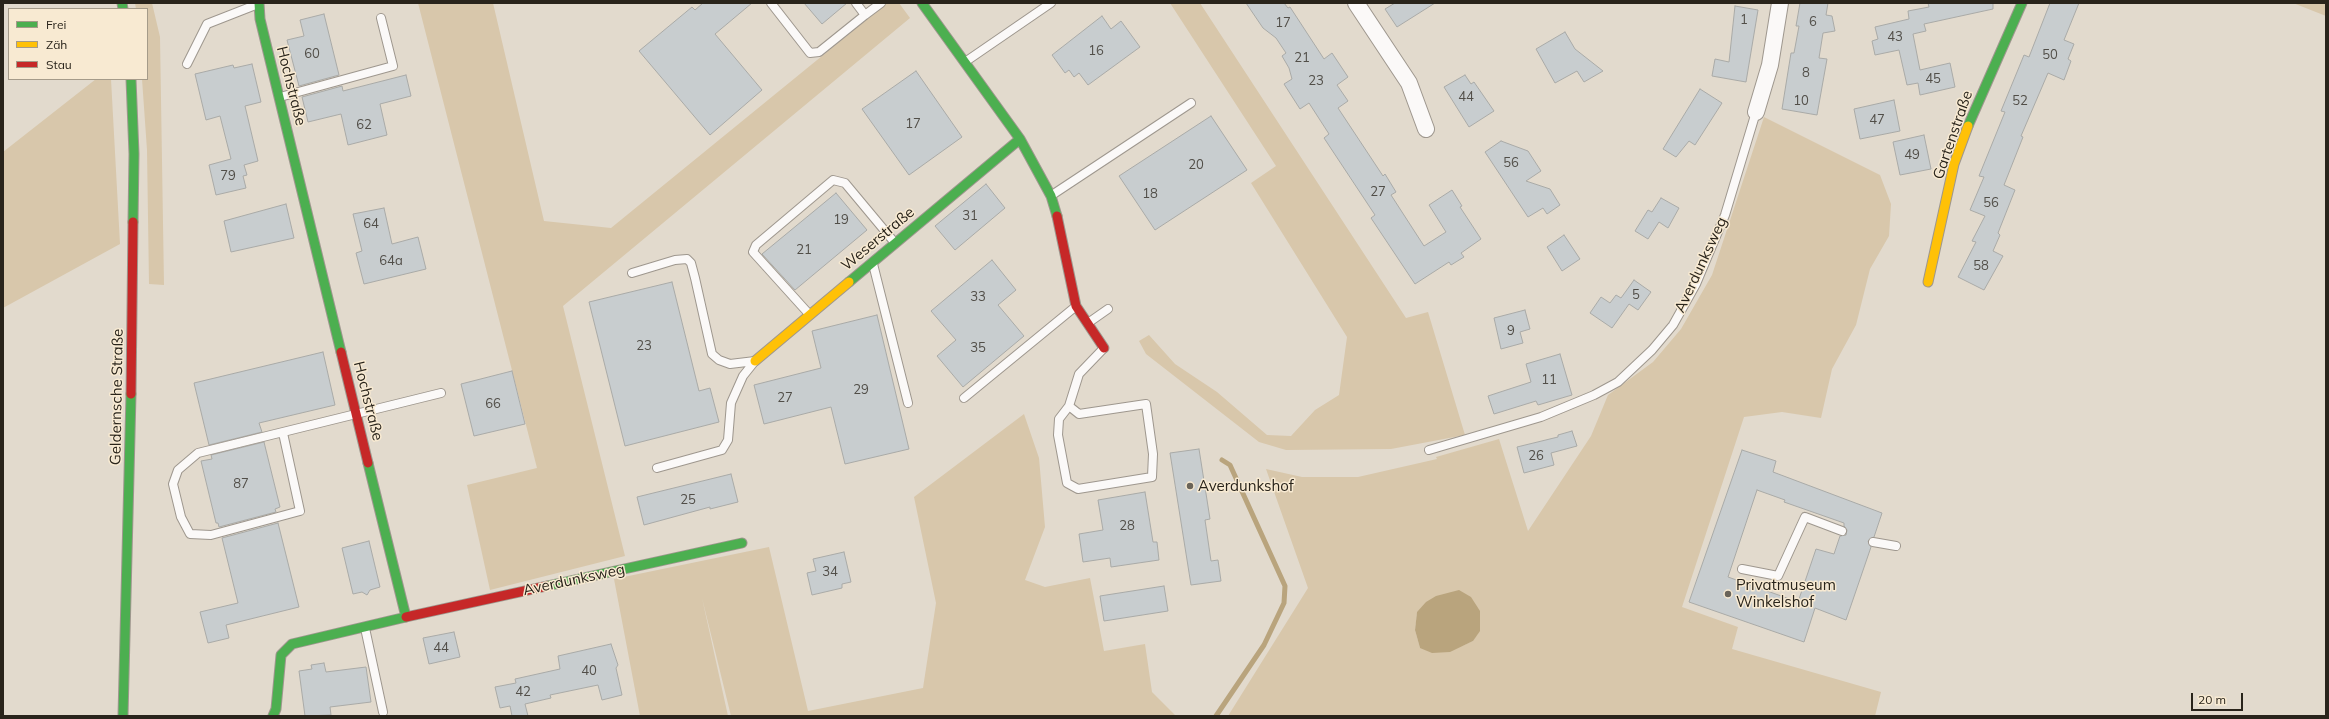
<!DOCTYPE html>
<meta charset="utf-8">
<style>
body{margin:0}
#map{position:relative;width:2329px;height:719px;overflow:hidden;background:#e2dacd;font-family:Mulish,sans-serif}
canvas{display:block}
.frame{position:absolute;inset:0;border:4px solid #29241b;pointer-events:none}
.legend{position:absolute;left:8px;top:8px;width:140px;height:72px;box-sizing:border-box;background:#f8ead2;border:1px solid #a59b89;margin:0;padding:5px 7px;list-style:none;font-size:12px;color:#29241b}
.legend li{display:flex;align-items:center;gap:8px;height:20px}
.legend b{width:20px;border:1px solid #a59b89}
.scale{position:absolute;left:2191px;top:693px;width:52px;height:18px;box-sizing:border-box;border:2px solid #29241b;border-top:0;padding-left:5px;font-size:12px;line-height:14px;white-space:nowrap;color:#29241b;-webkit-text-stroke:3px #f8ead2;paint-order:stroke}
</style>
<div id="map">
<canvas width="2329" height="719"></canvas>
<div class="frame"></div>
<ul class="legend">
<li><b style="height:5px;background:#4caf50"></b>Frei</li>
<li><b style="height:5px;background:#ffc107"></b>Zäh</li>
<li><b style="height:5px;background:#c62828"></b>Stau</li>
</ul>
<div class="scale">20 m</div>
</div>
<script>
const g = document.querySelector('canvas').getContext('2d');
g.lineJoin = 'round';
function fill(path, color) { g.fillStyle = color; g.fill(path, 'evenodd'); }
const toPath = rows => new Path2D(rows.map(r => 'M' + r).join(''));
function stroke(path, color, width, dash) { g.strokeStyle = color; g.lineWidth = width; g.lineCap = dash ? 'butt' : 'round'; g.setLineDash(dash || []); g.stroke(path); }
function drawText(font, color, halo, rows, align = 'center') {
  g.font = font + ' Mulish,sans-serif'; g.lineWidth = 3; g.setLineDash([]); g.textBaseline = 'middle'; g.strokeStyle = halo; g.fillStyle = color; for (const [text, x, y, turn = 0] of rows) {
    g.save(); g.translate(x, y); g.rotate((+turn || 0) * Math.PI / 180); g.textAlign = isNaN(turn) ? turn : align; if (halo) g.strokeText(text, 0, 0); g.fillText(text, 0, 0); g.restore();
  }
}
const green = toPath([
 [135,3,152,3,160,37,164,285,149,284,147,150,142,79,147,79,147,9,136,9],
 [418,3,493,3,544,221,611,228,887,3,899,3,910,18,563,306,625,556,490,590,467,485,537,468],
 [1170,3,1200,3,1406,318,1428,312,1465,435,1391,449,1286,450,1259,442,1146,354,1139,341,1149,335,1175,364,1217,392,1267,435,1291,436,1315,410,1339,395,1347,337,1251,183,1276,166],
 [2293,3,2326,3,2326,16],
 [96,79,111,79,120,244,3,308,3,152],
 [1764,117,1880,175,1891,204,1889,236,1870,269,1856,325,1832,369,1821,418,1782,412,1744,417,1682,607,1738,627,1732,649,1881,692,1875,716,1228,716,1308,588,1266,469,1302,477,1358,477,1437,459,1436,457,1499,439,1528,531,1591,436,1608,395,1653,362,1681,329,1712,275],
 [1459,591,1473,641,1462,646,1420,648,1415,630,1417,612,1449,594],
 [1024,414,1039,458,1045,527,1025,580,1045,587,1090,578,1104,651,1145,644,1152,692,1176,716,731,716,702,598,728,716,640,716,614,579,769,547,808,711,923,688,936,603,914,497]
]);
const water = toPath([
 [1459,590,1471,597,1480,611,1480,631,1473,641,1450,652,1432,653,1420,648,1415,630,1417,612,1426,602,1436,596]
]);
const stream = toPath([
 [1216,716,1264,645,1284,603,1285,586,1230,465,1222,460]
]);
const building = toPath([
 [703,3,752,3,715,34,762,90,710,135,639,51,692,7,695,10,703,3],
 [804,3,847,3,822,24,804,3],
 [1246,3,1284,3,1288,8,1290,7,1324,59,1332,53,1348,77,1337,85,1348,101,1338,108,1383,176,1385,174,1396,192,1391,195,1424,246,1446,232,1429,205,1452,190,1462,206,1460,207,1481,239,1461,253,1464,257,1451,265,1449,262,1415,284,1371,218,1375,215,1324,138,1329,134,1309,103,1300,109,1284,84,1292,79,1289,68,1282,56,1286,53,1276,38,1263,28,1246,3],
 [1395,3,1435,3,1397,27,1385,9,1395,3],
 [1800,3,1828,3,1826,15,1832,16,1835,31,1823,33,1819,58,1827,59,1817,115,1782,109,1791,53,1794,53,1799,26,1796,26,1800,3],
 [1928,3,1993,3,1993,9,1924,24,1926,31,1913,34,1920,70,1950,63,1955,87,1920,95,1918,83,1907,85,1899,50,1875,55,1872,41,1878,39,1875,27,1909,19,1908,11,1929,7,1928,3],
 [2050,3,2079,3,2064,40,2074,44,2068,59,2071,61,2064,80,2048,73,2021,136,2023,137,2004,185,2015,190,1998,233,2000,235,1993,251,2003,256,1984,290,1958,277,1976,242,1972,241,1985,216,1970,210,1984,177,1979,176,2005,112,2001,111,2024,55,2029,57,2050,3],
 [1735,6,1758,10,1746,82,1712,76,1715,59,1729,62,1735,6],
 [324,14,339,75,299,86,287,40,304,36,300,20,324,14],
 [1102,16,1111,29,1121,21,1140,47,1088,85,1079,73,1074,77,1069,70,1065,73,1052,55,1102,16],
 [1565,32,1575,49,1603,71,1584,82,1577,71,1555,83,1536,49,1565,32],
 [252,64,261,102,245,106,258,161,244,165,247,175,243,176,246,188,216,195,209,165,231,159,220,116,206,120,195,74,233,65,234,68,252,64],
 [916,71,962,137,909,175,862,109,916,71],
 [406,75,411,96,380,104,387,135,348,145,341,114,308,122,302,97,342,86,343,91,406,75],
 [1465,75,1471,84,1474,82,1494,111,1469,127,1444,87,1465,75],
 [1700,89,1722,103,1695,145,1689,141,1676,157,1663,149,1700,89],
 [1894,100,1900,131,1860,139,1854,109,1894,100],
 [1211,116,1247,170,1155,230,1119,176,1211,116],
 [1924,135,1931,169,1900,175,1893,142,1924,135],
 [1501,141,1528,151,1541,171,1526,181,1550,189,1560,205,1547,214,1543,208,1528,217,1485,152,1501,141],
 [986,184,1005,208,955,250,935,226,986,184],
 [836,193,867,230,795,290,762,254,836,193],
 [1661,198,1679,208,1668,228,1659,222,1648,239,1635,231,1648,210,1652,212,1661,198],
 [286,204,294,238,231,252,224,221,286,204],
 [384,208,392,244,418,237,426,269,364,284,356,253,362,251,353,214,384,208],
 [1564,235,1580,259,1562,271,1547,247,1564,235],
 [992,260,1016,290,998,305,1024,336,963,387,937,356,956,340,931,311,992,260],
 [1634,280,1651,292,1638,310,1629,304,1612,328,1590,313,1601,297,1610,303,1616,295,1621,298,1634,280],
 [672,282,699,391,710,388,719,422,625,446,589,302,672,282],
 [1525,310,1530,329,1520,332,1523,343,1501,349,1494,318,1525,310],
 [877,315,909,449,845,464,831,407,764,424,754,385,821,368,812,331,877,315],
 [323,352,335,405,259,423,262,432,209,445,194,383,323,352],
 [1560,354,1572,395,1538,405,1536,401,1494,414,1488,396,1531,382,1526,364,1560,354],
 [512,371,525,424,474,436,461,384,512,371],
 [1572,431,1577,446,1551,453,1554,465,1524,473,1517,447,1558,437,1558,435,1572,431],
 [264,442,280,507,275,509,276,512,219,527,218,523,216,523,201,461,212,459,211,455,264,442],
 [1199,449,1210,519,1205,520,1211,561,1218,560,1221,581,1191,585,1170,453,1199,449],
 [1742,450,1776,461,1773,472,1882,513,1874,537,1868,541,1871,547,1846,620,1815,608,1804,642,1689,602,1742,450],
 [1757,490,1785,500,1784,502,1844,523,1844,526,1847,530,1846,535,1840,536,1834,554,1816,549,1798,602,1728,577,1757,490],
 [731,474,738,502,710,509,710,507,644,525,637,497,731,474],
 [1145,492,1153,542,1157,542,1159,560,1111,567,1110,558,1083,562,1079,534,1103,530,1098,500,1145,492],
 [278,523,299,607,226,625,229,638,208,643,200,612,238,603,222,538,278,523],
 [369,541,380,587,370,590,367,595,362,592,353,594,342,548,369,541],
 [844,552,851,582,842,584,842,588,812,595,807,573,816,571,813,559,844,552],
 [1164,586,1168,611,1104,621,1100,596,1164,586],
 [454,632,460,657,429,664,423,638,454,632],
 [611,644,618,665,616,668,622,695,602,700,598,685,550,695,551,698,525,704,528,716,512,716,510,706,500,708,495,687,516,683,515,679,560,669,558,656,611,644],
 [324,663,326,672,366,667,371,702,330,707,331,715,305,716,299,671,312,669,311,665,324,663]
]);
const lane = toPath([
 [771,3,810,53,819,52,865,15],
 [856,3,865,15,881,3],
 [965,62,1051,3],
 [187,64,207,24,258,4],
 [280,97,393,66,381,18],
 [1052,195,1191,103],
 [873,264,908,403],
 [632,273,675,260,687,259,691,263,695,278,712,354,719,360,730,364,755,361,743,376,731,403,728,440,722,450,657,468],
 [809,314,753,252,756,245,833,180,845,183,895,243],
 [1088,323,1108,309],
 [964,398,1075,307],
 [1069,406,1079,414,1146,404,1153,454,1152,477,1078,489,1067,483,1058,435,1059,419,1069,406,1079,374,1104,348],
 [283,433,300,511,211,535,190,534,181,517,173,484,178,470,198,453,441,393],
 [1429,450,1541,417,1594,395,1618,382,1652,350,1673,325,1696,284,1725,215,1756,112],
 [1873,542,1896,546],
 [1742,569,1778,576,1805,517,1842,531],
 [365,628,383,712]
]);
const street = toPath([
 [1356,3,1409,83,1426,129],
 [1756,112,1770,65,1780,3]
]);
const fast = toPath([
 [122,3,123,9],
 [259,3,260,19,341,352],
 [922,3,1020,139,1051,196,1057,216],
 [131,79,134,154,133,222],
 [1968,126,2022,3],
 [849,282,1020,139],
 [547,586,742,543],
 [123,716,131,394],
 [273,716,276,709,281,655,292,644,406,617,368,463]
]);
const slow = toPath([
 [1928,282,1954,164,1968,126],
 [755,361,849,282]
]);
const jam = toPath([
 [1057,216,1076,306,1104,348],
 [341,352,368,463],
 [131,394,133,222],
 [406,617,547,586]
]);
const markers = [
 [1190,486,4,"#6a6459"],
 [1728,594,4,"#6a6459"]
];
const numberNames = [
 ["1",1744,20],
 ["6",1813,22],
 ["17",1283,23],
 ["43",1895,37],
 ["16",1096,51],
 ["60",312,54],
 ["50",2050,55],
 ["21",1302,58],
 ["8",1806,73],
 ["45",1933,79],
 ["23",1316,81],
 ["44",1466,97],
 ["10",1801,101],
 ["52",2020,101],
 ["47",1877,120],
 ["17",913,124],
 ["62",364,125],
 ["49",1912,155],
 ["56",1511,163],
 ["20",1196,165],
 ["79",228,176],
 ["27",1378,192],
 ["18",1150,194],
 ["56",1991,203],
 ["31",970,216],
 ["19",841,220],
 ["64",371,224],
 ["21",804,250],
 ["64a",391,261],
 ["58",1981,266],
 ["5",1636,295],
 ["33",978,297],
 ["9",1511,331],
 ["23",644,346],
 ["35",978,348],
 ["11",1549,380],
 ["29",861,390],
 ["27",785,398],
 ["66",493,404],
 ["26",1536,456],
 ["87",241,484],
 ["25",688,500],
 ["28",1127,526],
 ["34",830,572],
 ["44",441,648],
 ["40",589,671],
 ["42",523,692]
];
const streetNames = [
 ["Hochstraße",291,86,76],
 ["Gartenstraße",1953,135,-71],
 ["Weserstraße",878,239,-40],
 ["Averdunksweg",1701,265,-65],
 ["Geldernsche Straße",117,397,-89],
 ["Hochstraße",368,401,76],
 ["Averdunksweg",574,580,-12]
];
const poiNames = [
 ["Averdunkshof",1198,486],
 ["Privatmuseum",1736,585],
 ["Winkelshof",1736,602]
];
fill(green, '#d8c7ab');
fill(water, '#b9a47d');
stroke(stream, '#b9a47d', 5);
fill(building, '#c8cdcf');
stroke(building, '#a9aaa7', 1);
stroke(lane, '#9e978e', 10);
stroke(street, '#9e978e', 18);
stroke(fast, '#9e978e', 11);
stroke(slow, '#9e978e', 11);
stroke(jam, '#9e978e', 11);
stroke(lane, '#fbf9f8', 8);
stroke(street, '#fbf9f8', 16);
stroke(fast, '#4caf50', 9);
stroke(slow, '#ffc107', 9);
stroke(jam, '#c62828', 9);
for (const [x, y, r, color] of markers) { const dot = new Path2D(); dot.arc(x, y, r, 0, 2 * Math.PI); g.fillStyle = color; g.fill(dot); stroke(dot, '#f8ead2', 1.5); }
drawText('13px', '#514e48', null, numberNames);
drawText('15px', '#29241b', '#f8ead2', streetNames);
drawText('15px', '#29241b', '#f8ead2', poiNames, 'left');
</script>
